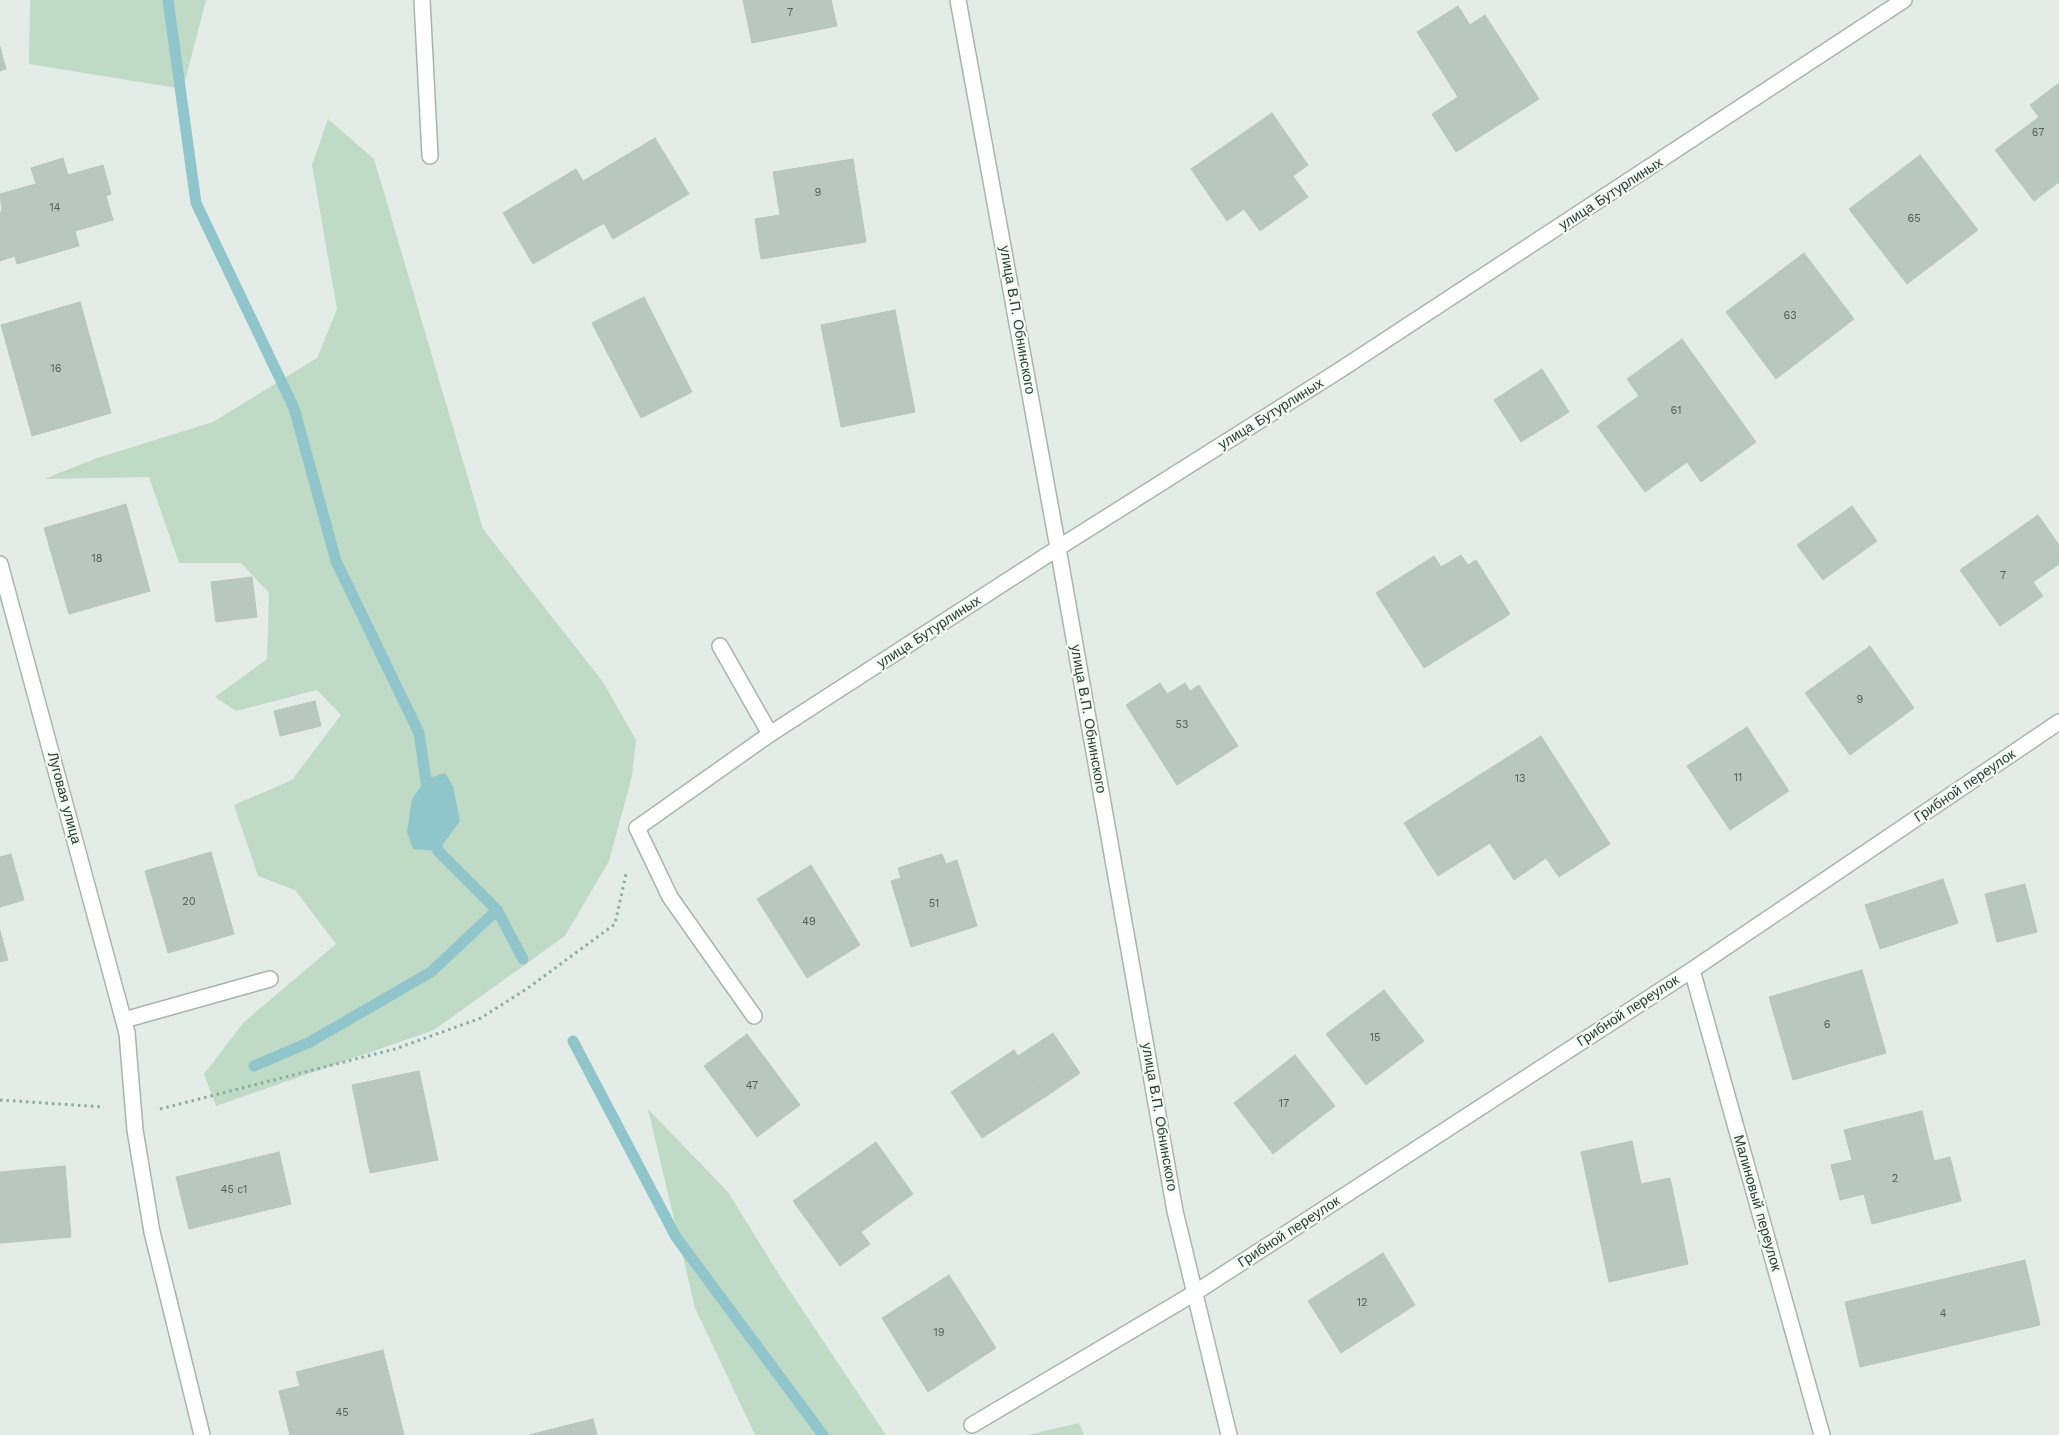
<!DOCTYPE html>
<meta charset="utf-8">
<style>
body{margin:0}
canvas{display:block;background:#e4ece8}
</style>
<canvas width="2059" height="1435"></canvas>
<script>
const g = document.querySelector('canvas').getContext('2d');
g.lineJoin = 'round';
function fill(path, color) { g.fillStyle = color; g.fill(path, 'evenodd'); }
const toPath = rows => new Path2D(rows.map(r => 'M' + r).join(''));
function stroke(path, color, width, dash) { g.strokeStyle = color; g.lineWidth = width; g.lineCap = dash ? 'butt' : 'round'; g.setLineDash(dash || []); g.stroke(path); }
function drawText(font, color, halo, rows, align = 'center') {
  g.font = font + ' "Work Sans",sans-serif'; g.lineWidth = 4.5; g.setLineDash([]); g.textBaseline = 'middle'; g.strokeStyle = halo; g.fillStyle = color; for (const [text, x, y, turn = 0] of rows) {
    g.save(); g.translate(x, y); g.rotate((+turn || 0) * Math.PI / 180); g.textAlign = isNaN(turn) ? turn : align; if (halo) g.strokeText(text, 0, 0); g.fillText(text, 0, 0); g.restore();
  }
}
const green = toPath([
 [30,0,206,0,183,89,29,64],
 [328,119,374,159,483,529,603,682,636,740,632,776,609,861,565,936,434,1030,216,1106,204,1074,244,1022,336,944,295,890,258,876,234,805,292,780,341,715,317,690,236,711,215,697,267,659,269,593,241,563,179,563,149,477,44,479,97,458,213,422,317,358,337,309,312,165],
 [648,1109,728,1192,778,1273,886,1435,755,1435,695,1308],
 [1079,1423,1084,1435,1027,1435]
]);
const water = toPath([
 [445,773,453,786,460,821,438,851,413,849,407,832,412,799,426,779]
]);
const stream = toPath([
 [168,0,196,203,294,408,336,561,419,733,428,794],
 [435,837,438,851,497,910,523,959],
 [573,1041,676,1237,823,1435],
 [254,1066,310,1042,431,972,497,910]
]);
const building = toPath([
 [743,0,831,0,837,26,752,43,743,0],
 [1458,6,1470,25,1485,15,1539,99,1456,152,1432,114,1458,97,1417,32,1458,6],
 [0,47,6,69,0,71,0,47],
 [2059,83,2059,182,2034,201,1995,150,2039,117,2030,105,2059,83],
 [1272,113,1308,165,1293,176,1308,197,1260,231,1244,209,1227,221,1191,169,1272,113],
 [655,138,689,194,613,239,604,223,533,264,503,213,576,169,583,181,655,138],
 [1920,155,1978,230,1907,284,1849,209,1920,155],
 [63,158,68,175,103,165,111,194,106,196,113,220,75,231,79,246,17,264,15,256,0,261,0,212,2,211,0,194,36,184,31,168,63,158],
 [853,159,866,242,761,259,755,219,780,215,773,172,853,159],
 [1804,253,1854,319,1776,379,1726,312,1804,253],
 [644,297,692,392,641,418,592,323,644,297],
 [80,302,111,413,32,436,1,325,80,302],
 [895,310,915,412,841,427,821,325,895,310],
 [1682,339,1756,442,1701,482,1687,462,1645,492,1597,426,1639,396,1627,379,1682,339],
 [1542,369,1569,412,1521,442,1494,400,1542,369],
 [126,504,150,591,69,614,44,528,126,504],
 [1852,506,1877,541,1823,580,1797,545,1852,506],
 [2038,515,2059,545,2059,564,2033,582,2043,596,2000,626,1960,570,2038,515],
 [1461,555,1468,565,1476,560,1510,614,1424,668,1376,593,1434,556,1441,567,1461,555],
 [252,577,257,617,216,622,211,582,252,577],
 [1870,646,1914,708,1850,755,1805,693,1870,646],
 [1160,683,1167,694,1185,683,1190,691,1199,685,1238,746,1177,785,1126,705,1160,683],
 [315,701,321,726,280,736,274,711,315,701],
 [1747,727,1789,791,1730,830,1687,766,1747,727],
 [1541,736,1610,844,1559,877,1546,858,1514,880,1490,843,1438,876,1404,823,1541,736],
 [211,852,234,934,168,953,145,871,211,852],
 [11,854,24,900,0,907,0,857,11,854],
 [942,854,946,864,957,860,977,926,911,947,891,881,901,878,898,868,942,854],
 [811,865,860,945,807,978,757,899,811,865],
 [1943,879,1958,923,1880,949,1865,905,1943,879],
 [2025,884,2037,932,1997,942,1985,894,2025,884],
 [0,931,8,960,0,962,0,931],
 [1862,970,1886,1053,1793,1080,1769,997,1862,970],
 [1384,990,1424,1041,1366,1085,1326,1034,1384,990],
 [1053,1033,1080,1073,1045,1097,1018,1056,1053,1033],
 [747,1034,800,1105,757,1137,704,1066,747,1034],
 [1014,1050,1045,1097,982,1138,951,1092,1014,1050],
 [1295,1055,1335,1106,1273,1154,1234,1103,1295,1055],
 [419,1071,438,1160,370,1173,352,1085,419,1071],
 [1922,1111,1934,1161,1950,1157,1961,1201,1872,1224,1864,1194,1840,1200,1831,1165,1852,1160,1844,1130,1922,1111],
 [1632,1141,1641,1184,1670,1178,1688,1264,1609,1282,1581,1152,1632,1141],
 [876,1142,913,1194,861,1232,870,1244,840,1266,793,1201,876,1142],
 [279,1152,291,1204,189,1229,176,1177,279,1152],
 [65,1166,71,1237,0,1243,0,1172,65,1166],
 [1383,1253,1415,1305,1341,1353,1308,1301,1383,1253],
 [2025,1260,2040,1325,1860,1367,1845,1302,2025,1260],
 [949,1275,996,1348,928,1392,882,1318,949,1275],
 [383,1350,404,1435,290,1435,279,1391,300,1386,296,1372,383,1350],
 [593,1419,597,1435,529,1435,593,1419]
]);
const path = toPath([
 [0,1100,104,1107],
 [160,1109,395,1049,481,1018,528,988,615,924,626,874]
]);
const lane = toPath([
 [720,646,770,734],
 [637,828,670,897,754,1016],
 [124,1020,270,979],
 [127,1033,135,1130,152,1232,202,1435],
 [972,1425,1193,1294]
]);
const street = toPath([
 [422,0,430,156],
 [958,0,1058,548,1175,1211,1229,1435],
 [0,564,127,1033],
 [637,828,770,734,1058,548,1340,370,1904,0],
 [1692,970,1822,1435],
 [1193,1294,1692,970,2059,722]
]);
const numberNames = [
 ["7",790,13],
 ["67",2038,133],
 ["9",818,193],
 ["14",55,208],
 ["65",1914,219],
 ["63",1790,316],
 ["16",56,369],
 ["61",1676,411],
 ["18",97,559],
 ["7",2003,576],
 ["9",1860,700],
 ["53",1182,725],
 ["11",1738,778],
 ["13",1520,779],
 ["20",189,902],
 ["51",934,904],
 ["49",809,922],
 ["6",1827,1025],
 ["15",1375,1038],
 ["47",752,1086],
 ["17",1284,1104],
 ["2",1895,1179],
 ["45 с1",234,1190],
 ["12",1362,1303],
 ["4",1943,1314],
 ["19",939,1333],
 ["45",342,1413]
];
const streetNames = [
 ["улица Бутурлиных",1611,194,-33],
 ["улица В.П. Обнинского",1017,320,80],
 ["улица Бутурлиных",1271,414,-32],
 ["улица Бутурлиных",929,632,-33],
 ["улица В.П. Обнинского",1088,719,80],
 ["Грибной переулок",1965,786,-34],
 ["Луговая улица",64,798,75],
 ["Грибной переулок",1628,1011,-33],
 ["улица В.П. Обнинского",1159,1117,80],
 ["Малиновый переулок",1757,1203,74],
 ["Грибной переулок",1289,1232,-33]
];
fill(green, '#bfdbc6');
fill(water, '#91c5cc');
stroke(stream, '#91c5cc', 11);
fill(building, '#b9c7c1');
stroke(building, '#b7c5bf', 1);
stroke(lane, '#a7b4af', 18);
stroke(street, '#a7b4af', 18);
stroke(path, '#87ada0', 3, [2.5, 4]);
stroke(lane, '#fff', 15);
stroke(street, '#fff', 15);
drawText('11px', '#4a5f58', null, numberNames);
drawText('14px', '#253c35', '#f4f9f6', streetNames);
</script>
